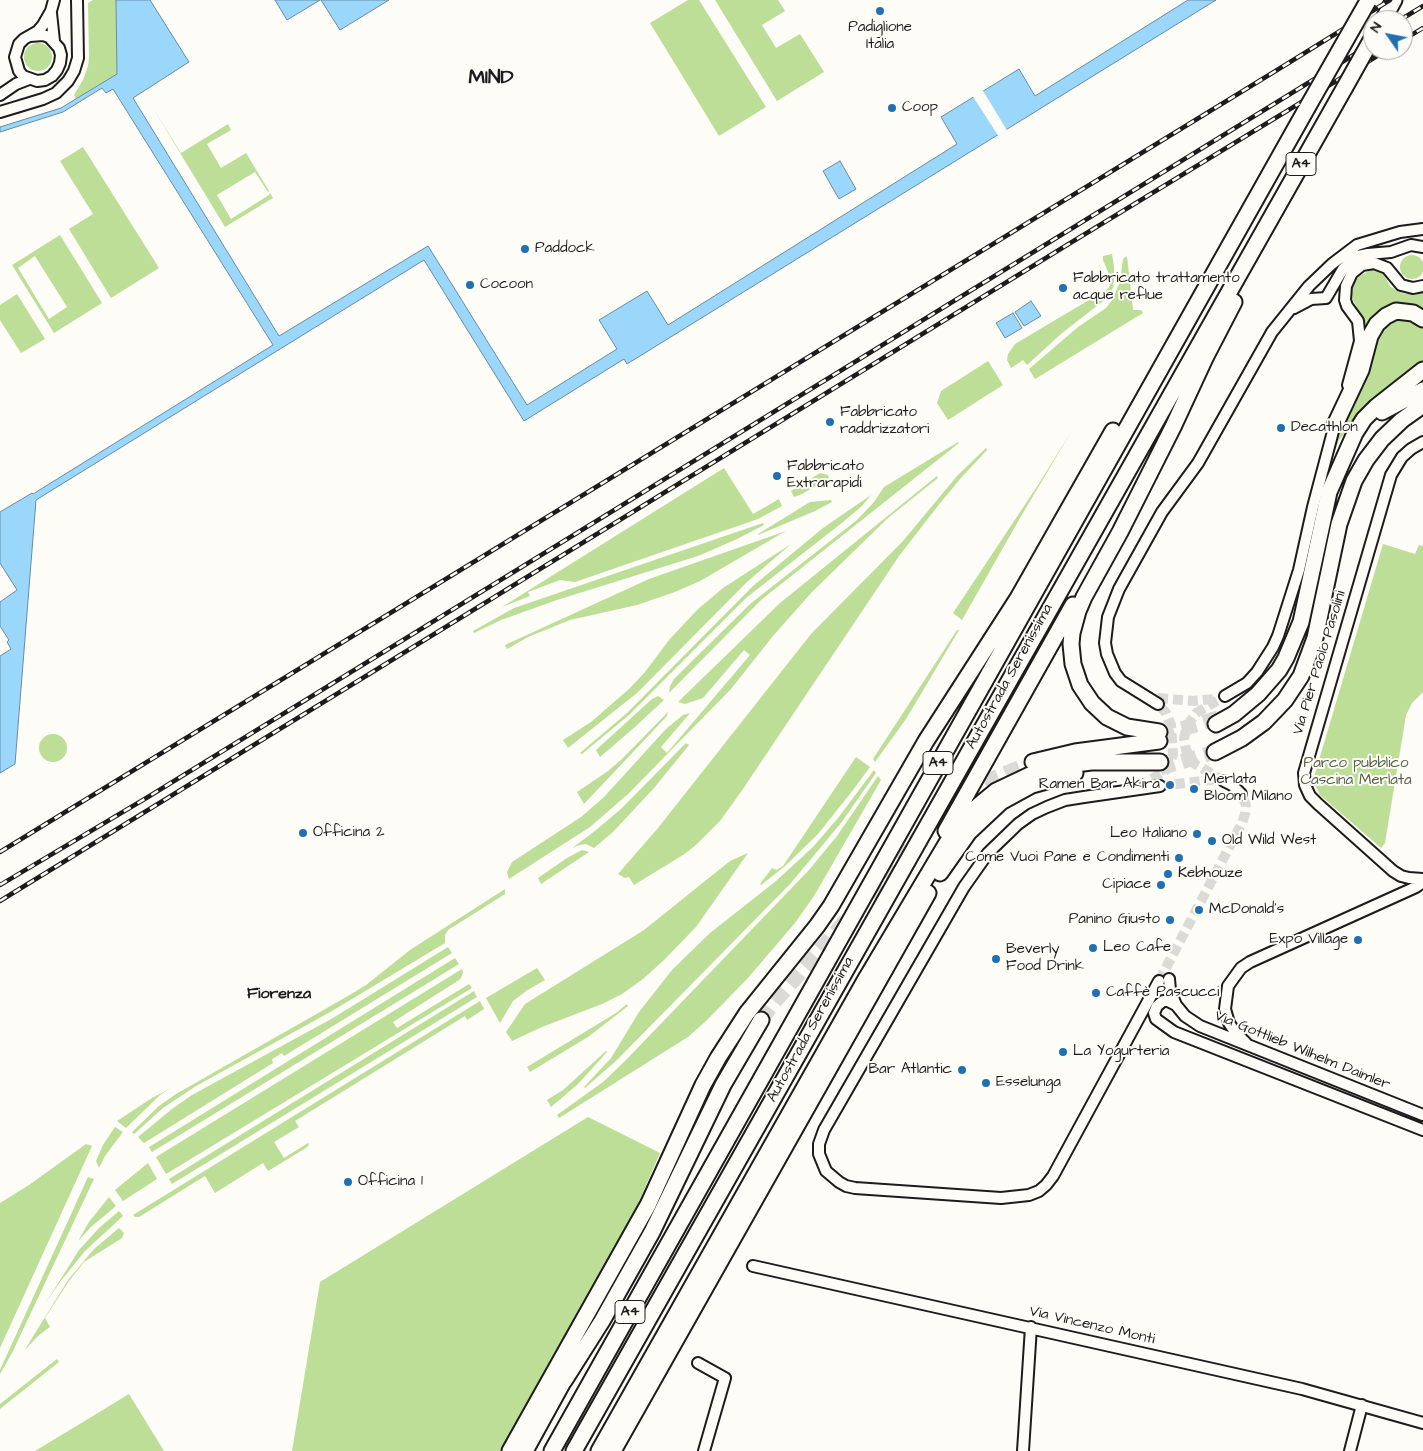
<!DOCTYPE html>
<meta charset="utf-8">
<style>
body{margin:0}
#map{position:relative;width:1423px;height:1451px;overflow:hidden;background:#fdfcf7;font-family:"Architects Daughter",sans-serif}
canvas{display:block}
.north{position:absolute;left:1363px;top:10px;width:50px;height:50px;box-sizing:border-box;background:#fdfcf7;border:1px solid #a3a29f;border-radius:50%;rotate:303deg;font-size:14px;font-weight:700;line-height:20px;text-align:center;color:#1c1c1c}
.north::after{content:'';display:block;margin:auto;width:18px;height:22px;background:#1f6fb2;clip-path:polygon(50% 0,100% 100%,50% 72%,0 100%)}
</style>
<div id="map">
<canvas width="1423" height="1451"></canvas>
<div class="north">N</div>
</div>
<script>
const g = document.querySelector('canvas').getContext('2d');
g.lineJoin = 'round';
function fill(path, color) { g.fillStyle = color; g.fill(path, 'evenodd'); }
const toPath = rows => new Path2D(rows.map(r => 'M' + r).join(''));
function stroke(path, color, width, dash) { g.strokeStyle = color; g.lineWidth = width; g.lineCap = dash ? 'butt' : 'round'; g.setLineDash(dash || []); g.stroke(path); }
function drawText(font, color, halo, rows, align = 'center') {
  g.font = font + ' "Architects Daughter",sans-serif'; g.lineWidth = 4; g.setLineDash([]); g.textBaseline = 'middle'; g.strokeStyle = halo; g.fillStyle = color; for (const [text, x, y, turn = 0] of rows) {
    g.save(); g.translate(x, y); g.rotate((+turn || 0) * Math.PI / 180); g.textAlign = isNaN(turn) ? turn : align; if (halo) g.strokeText(text, 0, 0); g.fillText(text, 0, 0); g.restore();
  }
}
const green = toPath([
 [93,0,116,0,117,74,76,99,74,95,83,80,88,66,89,57,88,3],
 [688,0,699,0,766,107,719,136,650,23],
 [715,0,778,0,785,11,762,25,776,48,800,34,824,72,777,101],
 '24 57a14 14 0 1 1 28 0a14 14 0 1 1-28 0Z',
 [151,105,181,153,228,124,231,130,207,144,221,168,246,153,269,191,268,192,255,172,217,195,231,219,269,195,270,193,273,198,225,227],
 [83,147,159,268,111,298,69,229,93,214,60,161],
 [60,235,102,303,54,333,12,265],
 [35,256,67,307,49,319,18,268],
 [1112,254,1114,266,1114,279,1113,288,1106,299,1062,333,1027,365,1023,360,1011,368,1007,360,1008,354,1015,344,1109,288,1111,279,1103,260,1103,256],
 '1400 267a12 12 0 1 1 24 0a12 12 0 1 1-24 0Z',
 [1127,256,1133,310,1141,310,1143,313,1035,379,1029,369,1078,327,1106,308,1113,299,1120,281,1123,259],
 [1371,270,1382,271,1390,286,1397,291,1405,294,1423,293,1423,311,1410,306,1362,342,1364,321,1352,298,1352,292,1353,286,1359,276],
 [17,294,45,339,21,353,0,320,0,305],
 [1394,317,1409,317,1423,325,1423,361,1357,418,1339,440,1330,465,1327,464,1337,432,1376,335],
 [988,361,1003,385,948,420,937,403,941,391],
 [1071,432,1020,518,962,620,953,613,1036,488],
 [958,442,959,443,761,600,669,693,670,686,674,679,750,604,857,520,874,502,884,487],
 [986,448,987,450,960,479,937,507,899,556,743,789,720,821,696,845,683,855,634,885,629,877,625,878,618,874,658,828,811,634,903,541,957,476],
 [724,468,753,514,779,499,782,506,758,519,575,582,560,580,528,592,530,596,502,607],
 [820,473,828,475,829,478,802,494,794,497,791,491],
 [937,476,938,478,888,518,812,592,773,636,731,689,628,794,590,827,509,879,507,872,512,862,581,817,603,798,666,729,683,715,690,713,661,747,667,753,750,655,744,650,703,698,685,704,678,702,780,603],
 [871,495,862,506,843,522,746,598,629,715,582,754,580,753,627,713,753,586,823,528],
 [831,500,832,502,815,511,758,535,758,534,810,502],
 [763,523,764,525,737,539,698,556,557,600,501,620,474,633,473,631,514,608],
 [786,531,700,581,675,592,637,605,570,620,528,637,507,649,505,645,649,579],
 [791,544,747,582,637,693,568,748,563,740,591,722,629,689,645,672,669,640,698,609,723,588],
 [1383,544,1415,554,1419,545,1423,546,1423,692,1412,703,1406,715,1385,843,1381,848,1320,795,1315,785,1314,777],
 [957,630,959,630,906,719,875,762,873,759],
 [658,696,664,700,636,726,600,757,596,750,652,699],
 [668,712,667,716,584,804,577,792,608,771,621,760],
 '39 748a14 14 0 1 1 28 0a14 14 0 1 1-28 0Z',
 [686,743,689,745,654,788,613,832,594,848,586,844,579,845,572,848,595,831,622,808],
 [856,757,870,767,853,790,818,834,784,867,761,885,760,884,772,868,777,870,783,866],
 [874,770,876,773,841,823,790,884,617,1060,585,1088,584,1087,611,1058,639,1012,672,970,710,933,776,881,813,847,838,818],
 [878,776,881,780,814,896,795,923,747,979,706,1021,688,1037,559,1118,557,1115,603,1082,625,1061,809,870,837,836],
 [582,850,589,852,541,884,538,878,567,858],
 [748,853,696,927,664,960,643,979,622,994,602,1004,542,1027,512,1041,506,1032,525,1004,644,930,730,861],
 [505,889,505,894,448,930,445,935,445,943,332,1011,196,1086,163,1108,134,1134,132,1132,159,1106,176,1094,348,996,366,985,410,950],
 [448,947,452,953,284,1056,282,1053,272,1059,273,1063,144,1143,138,1137,172,1109,192,1095,333,1018],
 [455,958,459,964,152,1152,149,1147],
 [537,968,545,980,526,991,513,1001,500,1023,486,998],
 [462,969,463,972,462,976,459,980,393,1022,397,1028,469,984,472,988,166,1174,156,1157],
 [474,991,477,997,172,1184,169,1179],
 [480,1001,484,1009,467,1020,465,1016,295,1121,299,1127,274,1142,284,1158,308,1143,309,1145,306,1148,268,1171,263,1163,215,1193,205,1176,139,1217,135,1217,133,1215],
 [627,1004,628,1006,588,1037,530,1072,527,1067,616,1013],
 [606,1051,607,1052,578,1084,551,1107,547,1100,563,1090],
 [171,1088,160,1095,126,1128,117,1121,152,1098],
 [588,1117,660,1153,630,1222,504,1451,292,1451,320,1282],
 [115,1127,123,1132,105,1156,99,1168,96,1161,103,1145],
 [86,1144,92,1146,0,1348,0,1203,29,1185],
 [148,1163,157,1179,123,1201,115,1190],
 [88,1177,94,1179,12,1353,0,1374,0,1370],
 [109,1197,116,1206,91,1227,78,1241,89,1222],
 [119,1211,123,1216,85,1251,60,1282,45,1304,79,1250,99,1228],
 [119,1228,124,1233,122,1238,84,1262,69,1281,45,1318,50,1327,39,1335,24,1351,68,1280,94,1249],
 [57,1359,59,1362,0,1409,0,1404],
 [129,1394,164,1451,35,1451,83,1422]
]);
const water = toPath([
 [116,0,150,0,189,62,133,98,279,336,428,246,527,405,617,349,599,320,647,291,668,325,957,144,941,117,1019,69,1035,96,1188,0,1216,0,627,364,624,359,524,421,424,260,36,500,15,764,0,773,0,656,11,649,7,642,9,640,0,626,0,602,17,590,0,563,0,512,32,493,33,494,273,345,113,89,106,93,102,88,63,112,0,132,0,127,61,108,117,74,116,0],
 [275,0,320,0,287,20,275,0],
 [321,0,389,0,340,30,321,0],
 [840,161,856,189,839,199,823,171,840,161],
 [1031,301,1041,316,1024,326,1015,312,1031,301],
 [1013,313,1022,328,1005,338,996,323,1013,313]
]);
const pier = toPath([
 [982,89,1008,132,999,137,972,95]
]);
const minorTunnel = toPath([
 [1158,698,1193,701,1214,699],
 [1152,779,1166,770,1173,755,1171,725,1166,713,1158,704],
 [1224,781,1195,764,1186,750,1184,738,1187,726,1196,713,1225,696],
 [1160,786,1218,779],
 [1159,981,1242,823,1245,814,1246,805,1241,794]
]);
const highwayTunnel = toPath([
 [1159,732,1173,731,1192,726,1218,718],
 [1160,768,1215,752],
 [869,894,923,832,955,803,992,779,1033,762],
 [761,1020,771,1006,847,919]
]);
const minor = toPath([
 [51,13,54,41],
 [30,36,43,35,49,37,59,48,61,55,60,63,57,70,52,76,45,80,37,81,23,76,19,71,15,57,19,44,24,39,38,31,43,25,51,11,54,0],
 [0,95,16,84,29,79],
 [0,112,43,99,56,93,68,81,74,71,78,58,77,0],
 [1294,308,1311,299,1326,298,1343,269,1348,264,1358,256,1368,254,1391,252,1411,245,1423,247],
 [1348,385,1360,341,1358,321,1347,306,1345,300,1346,286,1352,273,1362,265,1374,263,1387,268,1401,285,1413,288,1423,286],
 [1423,442,1411,449,1402,457,1391,475,1304,773,1305,785,1310,796,1318,804,1393,871,1401,876,1409,878,1423,879],
 [1225,696,1247,683,1257,672,1273,647,1278,636,1299,570,1313,507,1336,420],
 [1158,704,1121,681,1115,673,1107,654,1105,643,1108,617,1119,589,1162,512,1198,463,1272,332,1309,286,1332,264,1357,245,1400,232,1423,229],
 [1224,781,1232,785,1241,794],
 [1169,979,1170,990,1176,1005,1185,1016,1200,1026,1423,1115],
 [1159,981,1053,1176,1046,1185,1039,1191,1029,1195,1001,1198,855,1188,846,1186,839,1182,826,1171,819,1154,819,1144,824,1130,964,887,988,853,1018,824,1032,814,1047,807,1065,800,1084,797,1160,786],
 [1176,1005,1168,1001,1163,1001,1157,1006,1154,1013,1156,1019,1174,1032,1423,1130],
 [1246,1043,1235,1032,1229,1023,1225,1009,1228,986,1241,968,1250,962,1416,887,1423,882],
 [753,1266,1302,1389,1423,1423],
 [698,1363,725,1378,704,1451],
 [1023,1451,1031,1327],
 [1350,1451,1362,1405]
]);
const highway = toPath([
 [1383,20,1394,0],
 [1382,412,1423,390],
 [1335,425,1361,370,1370,336,1377,324,1386,316,1396,311,1413,313,1423,319],
 [1216,724,1234,714,1258,694,1279,670,1286,658,1301,622,1329,492,1355,433,1364,419,1376,407,1423,370],
 [1159,732,1127,727,1107,717,1092,703,1080,685,1073,664,1071,644,1072,633,1078,611,1084,597,1120,532,1173,427,1205,358,1234,302],
 [1215,752,1242,738,1264,722,1285,700,1301,676,1315,638,1339,524,1354,481,1366,460,1382,439,1402,420,1423,405],
 [1033,762,1075,752,1159,741],
 [946,831,1073,605],
 [940,873,969,832,1001,802,1032,785,1075,773],
 [564,1381,602,1321,652,1232,723,1085,761,1020],
 [510,1451,648,1205,703,1085,718,1058,747,1013,817,926,831,906,926,741,1018,598,1113,431],
 [525,1451,568,1373],
 [552,1451,1307,108],
 [574,1451,1345,87],
 [599,1451,867,977,951,836,973,810,996,791,1034,773,1060,766,1091,762,1160,762],
 [613,1451,928,893]
]);
const rail = toPath([
 [1400,20,1423,6],
 [1403,40,1423,28],
 [0,852,1282,67,1390,0],
 [0,885,148,797,1373,43],
 [0,901,1067,245,1387,50]
]);
const highwayBridge = toPath([
 [1345,87,1373,37],
 [1307,108,1368,1]
]);
const markers = [
 [880,11,5,"#1f6fb2"],
 [892,108,5,"#1f6fb2"],
 [525,249,5,"#1f6fb2"],
 [470,285,5,"#1f6fb2"],
 [1063,288,5,"#1f6fb2"],
 [830,422,5,"#1f6fb2"],
 [1281,428,5,"#1f6fb2"],
 [777,476,5,"#1f6fb2"],
 [1170,785,5,"#1f6fb2"],
 [1194,789,5,"#1f6fb2"],
 [303,833,5,"#1f6fb2"],
 [1197,834,5,"#1f6fb2"],
 [1212,841,5,"#1f6fb2"],
 [1179,858,5,"#1f6fb2"],
 [1168,874,5,"#1f6fb2"],
 [1161,885,5,"#1f6fb2"],
 [1199,910,5,"#1f6fb2"],
 [1170,920,5,"#1f6fb2"],
 [1358,940,5,"#1f6fb2"],
 [1093,948,5,"#1f6fb2"],
 [996,959,5,"#1f6fb2"],
 [1096,993,5,"#1f6fb2"],
 [1063,1052,5,"#1f6fb2"],
 [962,1070,5,"#1f6fb2"],
 [986,1083,5,"#1f6fb2"],
 [348,1182,5,"#1f6fb2"]
];
const shields = [
 [1301,164,30],
 [938,763,30],
 [630,1312,30]
];
const shieldNames = [
 ["A4",1301,164],
 ["A4",938,763],
 ["A4",630,1312]
];
const poiNames = [
 ["Padiglione",880,28,"center"],
 ["Italia",880,45,"center"],
 ["Coop",902,108],
 ["Paddock",535,249],
 ["Fabbricato trattamento",1073,279],
 ["acque reflue",1073,296],
 ["Cocoon",480,285],
 ["Fabbricato",840,413],
 ["raddrizzatori",840,430],
 ["Decathlon",1291,428],
 ["Fabbricato",787,467],
 ["Extrarapidi",787,484],
 ["Merlata",1204,780],
 ["Bloom Milano",1204,797],
 ["Ramen Bar Akira",1160,785,"right"],
 ["Officina 2",313,833],
 ["Leo Italiano",1187,834,"right"],
 ["Old Wild West",1222,841],
 ["Come Vuoi Pane e Condimenti",1169,858,"right"],
 ["Kebhouze",1178,874],
 ["Cipiace",1151,885,"right"],
 ["McDonald's",1209,910],
 ["Panino Giusto",1160,920,"right"],
 ["Expo Village",1348,940,"right"],
 ["Leo Cafe",1103,948],
 ["Beverly",1006,950],
 ["Food Drink",1006,967],
 ["Caffè Pascucci",1106,993],
 ["La Yogurteria",1073,1052],
 ["Bar Atlantic",952,1070,"right"],
 ["Esselunga",996,1083],
 ["Officina 1",358,1182]
];
const streetNames = [
 ["Via Pier Paolo Pasolini",1320,663,-73],
 ["Autostrada Serenissima",1010,677,-61],
 ["Autostrada Serenissima",811,1030,-61],
 ["Via Gottlieb Wilhelm Daimler",1302,1051,22],
 ["Via Vincenzo Monti",1092,1326,13]
];
const parkNames = [
 ["Parco pubblico",1356,764],
 ["Cascina Merlata",1356,781]
];
const neighbourhoodNames = [
 ["Fiorenza",279,995]
];
const districtNames = [
 ["MIND",491,79]
];
fill(green, '#bcde97');
fill(water, '#9ad7fb');
stroke(water, '#688ca2', 1);
fill(pier, '#fdfcf7');
stroke(minorTunnel, '#dbdad6', 10, [10, 5]);
stroke(highwayTunnel, '#dbdad6', 15, [15, 8]);
stroke(minor, '#1c1c1c', 14);
stroke(highway, '#1c1c1c', 19);
stroke(minor, '#fdfcf7', 10);
stroke(highway, '#fdfcf7', 15);
stroke(rail, '#1c1c1c', 4.5);
stroke(rail, '#fdfcf7', 2.5, [8]);
stroke(highwayBridge, '#1c1c1c', 19, []);
stroke(highwayBridge, '#fdfcf7', 15);
for (const [x, y, r, color] of markers) { const dot = new Path2D(); dot.arc(x, y, r, 0, 2 * Math.PI); g.fillStyle = color; g.fill(dot); stroke(dot, '#fdfcf7', 2); }
for (const [x, y, w] of shields) { const box = new Path2D(); box.roundRect(x - w / 2, y - 11.5, w, 23, 4); g.fillStyle = '#fdfcf7'; g.fill(box); stroke(box, '#1c1c1c', 1); }
drawText('bold 14px', '#1c1c1c', null, shieldNames);
drawText('15px', '#1c1c1c', '#fdfcf7', poiNames, 'left');
drawText('15px', '#1c1c1c', '#fdfcf7', streetNames);
drawText('15px', '#546047', '#fdfcf7', parkNames);
drawText('bold 16px', '#1c1c1c', '#fdfcf7', neighbourhoodNames);
drawText('bold 20px', '#1c1c1c', '#fdfcf7', districtNames);
</script>
